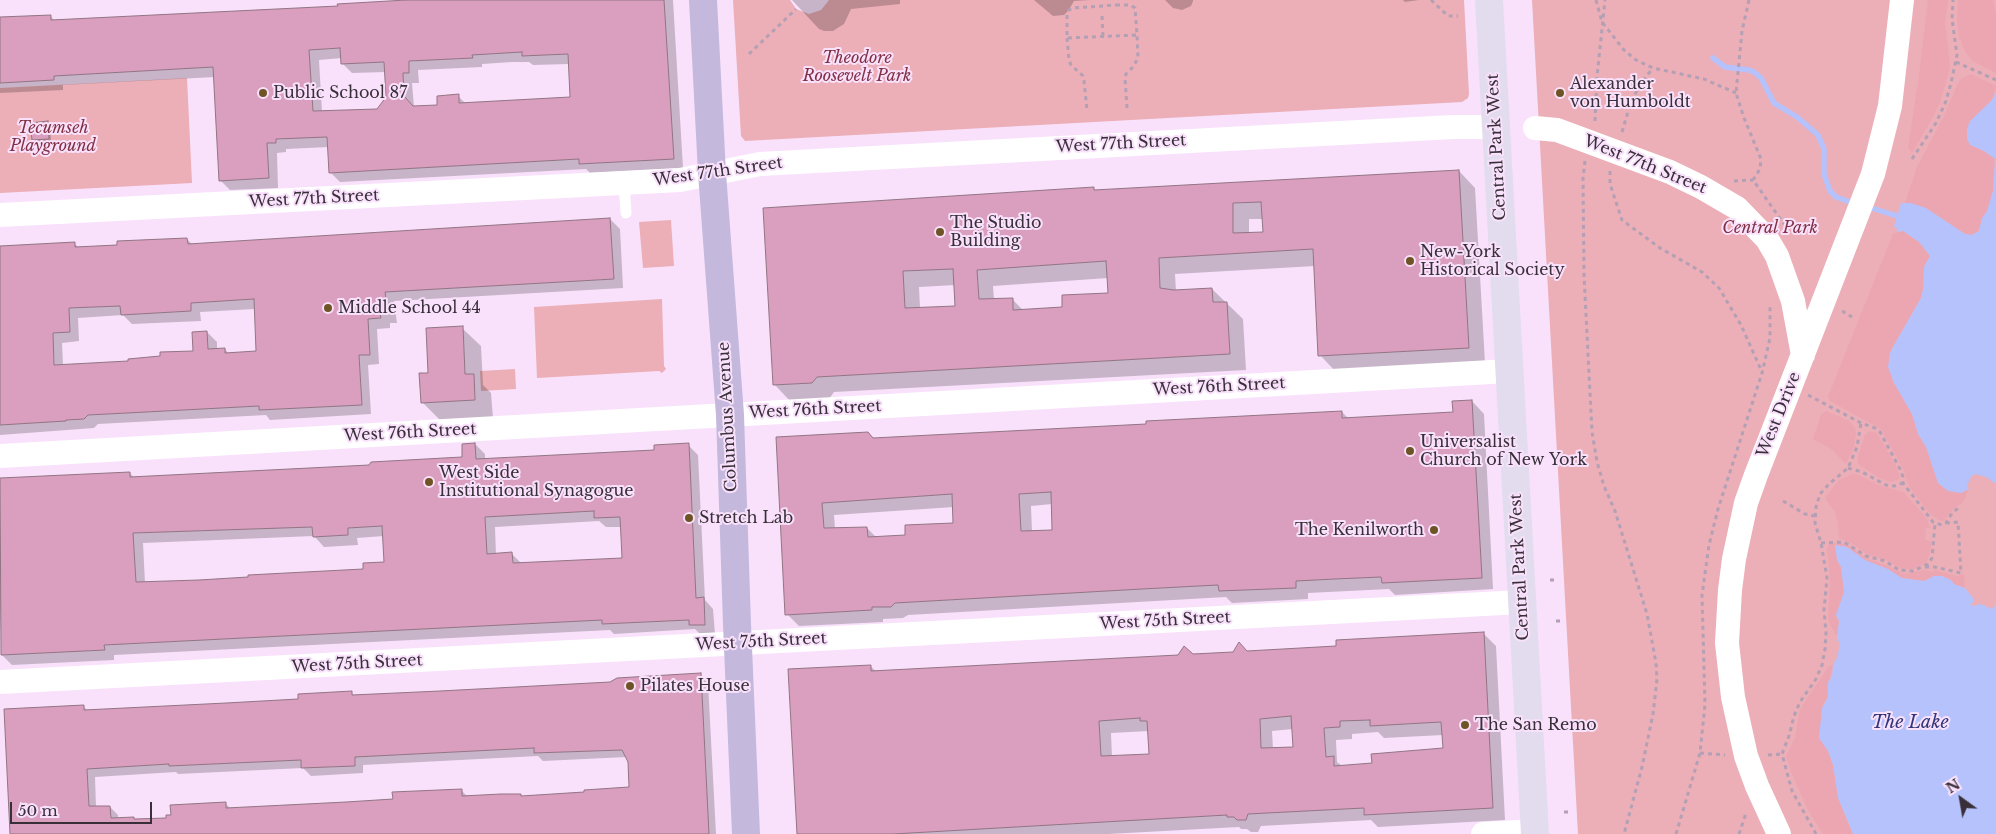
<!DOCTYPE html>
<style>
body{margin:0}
#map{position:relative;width:1996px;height:834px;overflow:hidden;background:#f9e1fc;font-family:"Libre Baskerville",serif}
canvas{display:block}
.north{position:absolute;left:1936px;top:774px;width:50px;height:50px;-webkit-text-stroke:4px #f9e1fc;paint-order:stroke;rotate:328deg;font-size:14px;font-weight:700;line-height:20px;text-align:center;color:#382f39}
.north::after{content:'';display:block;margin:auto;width:18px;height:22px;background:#382f39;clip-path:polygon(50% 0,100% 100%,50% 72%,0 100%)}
.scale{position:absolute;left:10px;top:802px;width:142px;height:22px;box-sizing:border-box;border:2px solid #382f39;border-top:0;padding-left:6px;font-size:15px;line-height:18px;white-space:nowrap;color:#382f39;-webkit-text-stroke:4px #f9e1fc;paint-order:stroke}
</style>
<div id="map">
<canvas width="1996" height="834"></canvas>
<div class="north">N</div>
<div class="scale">50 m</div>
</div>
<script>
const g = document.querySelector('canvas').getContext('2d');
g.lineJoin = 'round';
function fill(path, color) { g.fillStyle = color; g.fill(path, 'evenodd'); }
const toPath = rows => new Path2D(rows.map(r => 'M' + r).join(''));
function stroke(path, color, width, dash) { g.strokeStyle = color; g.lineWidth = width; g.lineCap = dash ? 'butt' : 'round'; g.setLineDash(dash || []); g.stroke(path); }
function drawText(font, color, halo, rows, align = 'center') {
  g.font = font + ' "Libre Baskerville",serif'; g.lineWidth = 4; g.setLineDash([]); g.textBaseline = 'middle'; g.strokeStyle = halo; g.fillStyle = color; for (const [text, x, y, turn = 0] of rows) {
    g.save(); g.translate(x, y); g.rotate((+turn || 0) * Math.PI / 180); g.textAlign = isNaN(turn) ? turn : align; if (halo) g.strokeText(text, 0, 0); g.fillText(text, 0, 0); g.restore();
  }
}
const green = toPath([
 [733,0,790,0,796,9,809,14,821,10,829,0,1464,0,1469,94,1468,98,1462,102,745,141,741,136],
 [1532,0,1996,0,1996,834,1578,834],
 [187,78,192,183,0,193,0,88],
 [671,220,674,266,643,268,639,222],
 [662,299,664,366,666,369,662,373,659,371,537,378,534,307],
 [515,369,516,389,481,391,480,371]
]);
const forest = toPath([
 [1928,0,1948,0,1945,23,1950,67,1941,100,1932,119,1912,153,1908,148,1918,83],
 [1958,0,1993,0,1996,15,1996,73,1973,61,1965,51,1959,37,1957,20],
 [1971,74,1996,86,1992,100,1984,109,1974,147,1984,151,1995,159,1993,191,1987,211,1982,218,1979,231,1971,235,1963,233,1926,208,1905,203,1917,167,1944,116,1957,85,1961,79],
 [1903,231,1919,242,1930,256,1924,267,1923,289,1921,298,1894,345,1890,353,1888,367,1894,383,1912,414,1918,434,1926,446,1938,483,1942,487,1961,493,1968,490,1963,502,1952,510,1944,521,1940,521,1930,514,1910,488,1903,469,1881,429,1830,401,1828,397,1893,234],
 [1826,411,1849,421,1855,428,1856,433,1854,447,1846,464,1830,448,1813,439,1821,415],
 [1870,431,1877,433,1895,464,1900,477,1898,480,1891,482,1879,478,1858,464,1858,456,1865,435],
 [1852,474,1859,475,1878,485,1903,492,1925,516,1931,528,1926,528,1925,540,1931,541,1931,547,1928,559,1926,563,1914,569,1902,569,1884,559,1868,555,1853,544,1839,538,1838,522,1835,512,1825,498,1838,481],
 [1834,543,1846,544,1867,559,1886,565,1904,574,1924,570,1932,572,1935,570,1957,576,1964,574,1965,588,1954,584,1951,580,1944,578,1934,576,1924,581,1902,578,1865,560,1847,547,1835,545,1837,560,1841,567,1844,592,1836,617,1839,621,1837,636,1829,623,1828,615,1830,579,1827,549,1829,544],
 [1833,665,1827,689,1828,697,1823,704,1819,738,1828,751,1833,765,1838,798,1853,834,1823,834,1808,810,1791,772,1786,756,1795,738,1799,713,1802,706,1829,666]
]);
const water = toPath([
 [1996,91,1996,484,1986,477,1975,474,1971,477,1967,486,1969,489,1961,493,1948,491,1938,483,1926,447,1918,434,1912,414,1894,383,1888,367,1890,353,1894,345,1921,298,1923,289,1924,267,1930,256,1919,242,1903,231,1897,232,1897,229,1894,226,1901,203,1911,203,1926,208,1965,234,1971,235,1979,231,1982,218,1987,211,1993,191,1995,159,1984,151,1970,145,1967,139,1967,129,1970,121,1992,100],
 [1835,545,1847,547,1865,560,1888,569,1902,578,1924,581,1934,576,1942,576,1951,580,1954,584,1965,588,1973,598,1973,603,1970,604,1973,606,1981,604,1992,609,1996,604,1996,834,1853,834,1838,798,1833,765,1828,751,1819,738,1822,708,1828,697,1828,682,1832,676,1833,665,1837,658,1840,644,1837,639,1839,621,1836,615,1844,592,1841,567,1837,560]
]);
const shadow = toPath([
 [427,0,673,0,683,168,590,173,586,169,340,182,330,172,329,147,286,149,286,152,277,153,278,188,230,190,220,180,215,77,63,85,63,90,0,93,0,18,50,16,55,21,339,7],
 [342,58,342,63,352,73,386,72,387,98,378,110,322,112,319,60],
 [512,62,529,62,533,65,569,64,571,98,466,104,458,96,438,106,414,107,412,83,419,83,418,70,482,67,482,64],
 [792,0,900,0,900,4,851,9,844,24,833,31,824,31,819,29],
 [1034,0,1090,0,1074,1,1068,11,1064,15,1053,16],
 [1165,0,1193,0,1193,1,1191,6,1182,10,1173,8],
 [1403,0,1419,0,1405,2],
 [47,123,50,125,51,141,36,142,33,139],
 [1459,171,1475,188,1485,363,1336,372,1320,355,1315,266,1175,274,1176,291,1212,289,1243,319,1246,370,834,392,829,399,790,401,774,384,764,209,1093,188,1096,191],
 [1249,219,1263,219,1264,233,1249,234],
 [1108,278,1109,294,1064,308,1024,311,1012,299,994,300,993,286],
 [955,285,956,307,920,308,919,287],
 [610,219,620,229,623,288,394,301,397,323,390,323,390,328,377,329,379,364,368,365,371,414,270,420,266,415,98,424,94,428,0,435,0,247,74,243,79,248,187,239,193,245],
 [255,309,257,352,229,354,225,349,217,350,217,342,207,332,194,352,129,362,63,365,62,343,79,341,78,318,123,315,132,324,201,321,200,312],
 [462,328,481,346,483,385,491,393,493,418,441,421,422,402,429,374],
 [1472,401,1484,414,1493,589,1395,595,1389,589,1308,593,1308,599,1232,603,1226,597,908,615,903,618,883,619,883,622,799,626,787,614,777,438,874,439,1148,425,1342,412,1349,419,1454,413],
 [1052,504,1053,531,1032,532,1031,506],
 [954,507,955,524,907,536,877,538,867,528,835,529,834,515],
 [475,444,485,454,485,460,655,451,688,445,698,455,705,600,713,609,715,634,701,635,695,629,614,634,610,630,114,655,114,660,12,665,2,655,0,609,0,479,130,473,134,478,369,466,463,458],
 [599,521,606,527,622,527,623,559,522,564,512,554,496,555,495,527],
 [314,536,324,547,358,545,357,538,384,536,386,563,364,570,250,579,145,583,143,543],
 [1483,633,1496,646,1505,820,1378,827,1371,820,1261,826,1258,832,1251,832,1247,829,1241,829,1239,827,1108,834,798,834,870,666,877,672,1338,647],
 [1293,729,1295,748,1273,749,1272,731],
 [1149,731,1150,755,1112,757,1111,733],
 [1378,732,1384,738,1443,735,1444,750,1373,764,1342,766,1337,762,1336,740,1352,739,1352,734],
 [700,675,708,683,716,834,11,834,83,706,88,711,299,700,351,692,355,697,610,684],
 [538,756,543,761,627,757,629,761,631,789,522,797,521,795,468,797,461,790,394,800,231,809,226,804,167,819,135,820,133,818,118,818,118,815,110,807,96,807,95,777,176,772,178,774,303,768,311,776,363,773,363,765]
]);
const stream = toPath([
 [1713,58,1725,67,1749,70,1754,72,1761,78,1774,103,1797,117,1818,135,1824,149,1824,174,1830,191,1836,197,1856,204],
 [1865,206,1897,216]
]);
const building = toPath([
 [406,0,664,0,674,159,579,164,579,159,329,173,327,137,276,139,276,143,267,143,269,178,219,181,213,67,54,76,54,80,0,83,0,17,51,15,51,20,338,6,337,4,406,0],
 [340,48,341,64,384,62,386,97,377,109,313,111,309,50,340,48],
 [522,52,522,56,568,54,570,97,459,103,459,94,437,96,437,105,413,106,404,96,403,73,409,73,409,61,473,58,472,55,522,52],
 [48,121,49,139,32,140,30,123,48,121],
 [1459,170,1469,348,1318,356,1313,249,1159,258,1160,288,1174,290,1212,288,1213,302,1227,302,1230,354,817,377,812,383,773,385,763,208,1094,187,1094,190,1459,170],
 [1261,202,1263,232,1233,233,1233,203,1261,202],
 [1106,261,1108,293,1062,295,1062,307,1013,310,1013,298,979,299,977,270,1106,261],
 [953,269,955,306,905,308,903,271,953,269],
 [610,218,614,279,385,292,388,313,380,314,381,318,368,319,370,355,359,355,362,405,259,410,259,406,127,413,88,415,84,419,66,420,66,421,0,425,0,246,75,242,75,247,117,245,117,241,187,238,188,244,610,218],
 [254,299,256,351,225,353,225,348,208,349,207,331,192,332,193,351,160,352,160,356,128,359,128,361,54,365,53,333,70,332,69,308,120,306,121,315,191,311,191,303,254,299],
 [463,326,465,374,474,374,475,400,421,403,419,373,428,373,426,328,463,326],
 [1472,400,1482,578,1382,583,1381,577,1335,579,1296,581,1296,588,1219,591,1218,585,1142,589,895,603,891,607,872,607,872,610,785,615,776,437,868,432,873,438,1146,424,1146,421,1342,411,1342,418,1453,412,1452,401,1472,400],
 [1051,492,1052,530,1021,531,1019,494,1051,492],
 [952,494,953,523,905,525,905,535,868,537,867,527,824,528,822,503,952,494],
 [475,443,476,459,654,450,654,445,689,443,696,598,704,597,705,625,689,625,689,620,602,624,602,620,104,645,105,650,1,655,0,478,130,472,130,477,369,465,371,462,462,457,462,444,475,443],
 [594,511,594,518,620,517,622,558,513,563,512,552,487,554,485,517,594,511],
 [382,526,384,562,363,563,363,569,248,575,248,577,199,580,136,582,133,533,312,527,313,537,348,535,348,528,382,526],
 [1484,632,1493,808,1364,815,1364,808,1248,814,1246,820,1237,820,1234,817,1227,817,1227,815,893,834,797,834,788,669,871,665,871,671,1178,655,1184,646,1193,654,1233,652,1239,642,1247,651,1336,646,1336,640,1484,632],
 [1291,716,1293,747,1261,748,1260,719,1291,716],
 [1140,718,1140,721,1147,721,1149,754,1101,756,1099,721,1140,718],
 [1370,720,1370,726,1441,722,1443,748,1371,754,1372,763,1334,766,1334,756,1326,757,1324,728,1340,727,1340,721,1370,720],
 [701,673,709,834,10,834,4,709,84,705,84,710,226,703,298,699,298,694,352,691,352,695,440,691,610,682,617,678,701,673],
 [534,748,534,753,622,750,628,762,629,787,584,790,584,792,521,796,521,794,501,794,462,796,462,789,392,792,393,799,346,802,226,808,226,802,170,805,171,815,166,815,166,818,134,819,134,817,111,818,110,806,89,806,87,769,169,764,169,766,301,760,301,768,355,766,355,757,534,748]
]);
const path = toPath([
 [1431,0,1448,16,1458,16],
 [1596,0,1602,22,1624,50,1636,60,1653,68,1704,79,1736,93],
 [1749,0,1742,31,1736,93,1744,118,1761,159,1760,169,1753,180,1784,224],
 [1116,5,1130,5,1135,8,1137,35,1067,38,1067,14,1069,10,1073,8,1116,5],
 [1102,16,1103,37],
 [1067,38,1069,60,1071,65,1083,76,1084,81,1087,110],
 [749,54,796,9],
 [1956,62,1996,80],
 [1127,108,1125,78,1126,74,1134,66,1138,57,1137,35],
 [1595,121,1597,77,1605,0],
 [1622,132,1630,105,1640,84,1653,68],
 [1912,159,1936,123,1946,101,1951,83,1957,55,1952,19,1953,0],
 [1585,161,1583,178,1584,275,1592,432,1597,462,1604,486,1615,511,1647,614,1656,663,1657,679,1653,714,1642,767,1624,834],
 [1610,171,1610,184,1622,220,1660,248,1702,272,1719,288,1741,325,1762,372],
 [1734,181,1753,180],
 [1842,311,1852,317],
 [1808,395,1861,423,1875,428,1880,432,1900,469,1903,477,1903,483,1933,522,1942,525,1946,523,1952,513,1961,506],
 [1848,468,1862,472,1886,485,1894,486,1903,483],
 [1783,501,1805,514,1815,516],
 [1821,543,1844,542,1866,556,1885,561,1899,570,1913,571,1928,564,1932,558,1935,523],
 [1925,567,1935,567,1961,573,1958,522,1947,523],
 [1550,580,1557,580],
 [1556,621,1561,621],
 [1700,753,1725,755],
 [1768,755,1782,754],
 [1564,812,1572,812],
 [1676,834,1700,753,1705,705,1702,595,1709,545,1718,509,1762,373,1770,338,1770,306],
 [1739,834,1746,813],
 [1816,834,1792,791,1782,754,1789,736,1794,716,1800,702,1816,679,1822,665,1825,649,1826,633,1824,610,1827,578,1821,543,1815,523,1816,507,1820,494,1829,484,1848,468,1857,447,1861,423]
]);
const lane = toPath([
 [624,183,626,213]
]);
const street = toPath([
 [1535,128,1557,130,1670,172,1701,187,1737,208,1767,239,1777,256,1793,301,1803,355],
 [0,215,680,180,760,164,1453,127,1496,127],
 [0,456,1509,371],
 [0,682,1522,602],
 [1483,834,1535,831],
 [1779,834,1757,786,1746,756,1733,697,1727,643,1730,590,1734,559,1746,503,1756,475,1873,174,1890,106,1902,0]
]);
const secondary = toPath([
 [1489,0,1535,834]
]);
const primary = toPath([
 [703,0,712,173,730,415,737,624,746,834]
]);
const markers = [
 [263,93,5,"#6e5325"],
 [1560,93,5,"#6e5325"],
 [940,232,5,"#6e5325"],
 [1410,261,5,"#6e5325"],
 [328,308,5,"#6e5325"],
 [1410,451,5,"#6e5325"],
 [429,482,5,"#6e5325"],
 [689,518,5,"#6e5325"],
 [1434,530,5,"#6e5325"],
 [630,686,5,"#6e5325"],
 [1465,725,5,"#6e5325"]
];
const parkNames = [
 ["Theodore",857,58],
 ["Roosevelt Park",857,76],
 ["Tecumseh",53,128],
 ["Playground",53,146],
 ["Central Park",1770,228]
];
const poiNames = [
 ["Alexander",1570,84],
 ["von Humboldt",1570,102],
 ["Public School 87",273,93],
 ["The Studio",950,223],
 ["Building",950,241],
 ["New-York",1420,252],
 ["Historical Society",1420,270],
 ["Middle School 44",338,308],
 ["Universalist",1420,442],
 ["Church of New York",1420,460],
 ["West Side",439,473],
 ["Institutional Synagogue",439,491],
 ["Stretch Lab",699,518],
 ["The Kenilworth",1424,530,"right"],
 ["Pilates House",640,686],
 ["The San Remo",1475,725]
];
const streetNames = [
 ["West 77th Street",1121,144,-3],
 ["Central Park West",1497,147,-93],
 ["West 77th Street",1645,165,22],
 ["West 77th Street",718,172,-8],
 ["West 77th Street",314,199,-3],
 ["West 76th Street",1219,387,-3],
 ["West 76th Street",815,410,-3],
 ["West Drive",1779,415,-68],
 ["Columbus Avenue",728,417,-93],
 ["West 76th Street",410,433,-3],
 ["Central Park West",1520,567,-93],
 ["West 75th Street",1165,621,-3],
 ["West 75th Street",761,642,-3],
 ["West 75th Street",357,664,-3]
];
const waterNames = [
 ["The Lake",1910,723]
];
fill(green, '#ecaeb7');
fill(forest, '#eca6b1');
fill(water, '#b6c2fc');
fill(shadow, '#0003');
stroke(stream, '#b6c2fc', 5.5);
fill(building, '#da9ebe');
stroke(building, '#927584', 1);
stroke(path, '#b3a0b5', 3, [4, 4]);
stroke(lane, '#fff', 11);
stroke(street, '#fff', 24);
stroke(secondary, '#e2dcee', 28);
stroke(primary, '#c4b8dd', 28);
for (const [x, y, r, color] of markers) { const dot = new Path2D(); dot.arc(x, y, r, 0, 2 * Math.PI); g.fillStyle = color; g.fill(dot); stroke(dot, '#f9e1fc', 2); }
drawText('italic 16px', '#813043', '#f9e1fc', parkNames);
drawText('16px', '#382f39', '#f9e1fc', poiNames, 'left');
drawText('16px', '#382f39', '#f9e1fc', streetNames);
drawText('italic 18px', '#2f3679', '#f9e1fc', waterNames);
</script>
